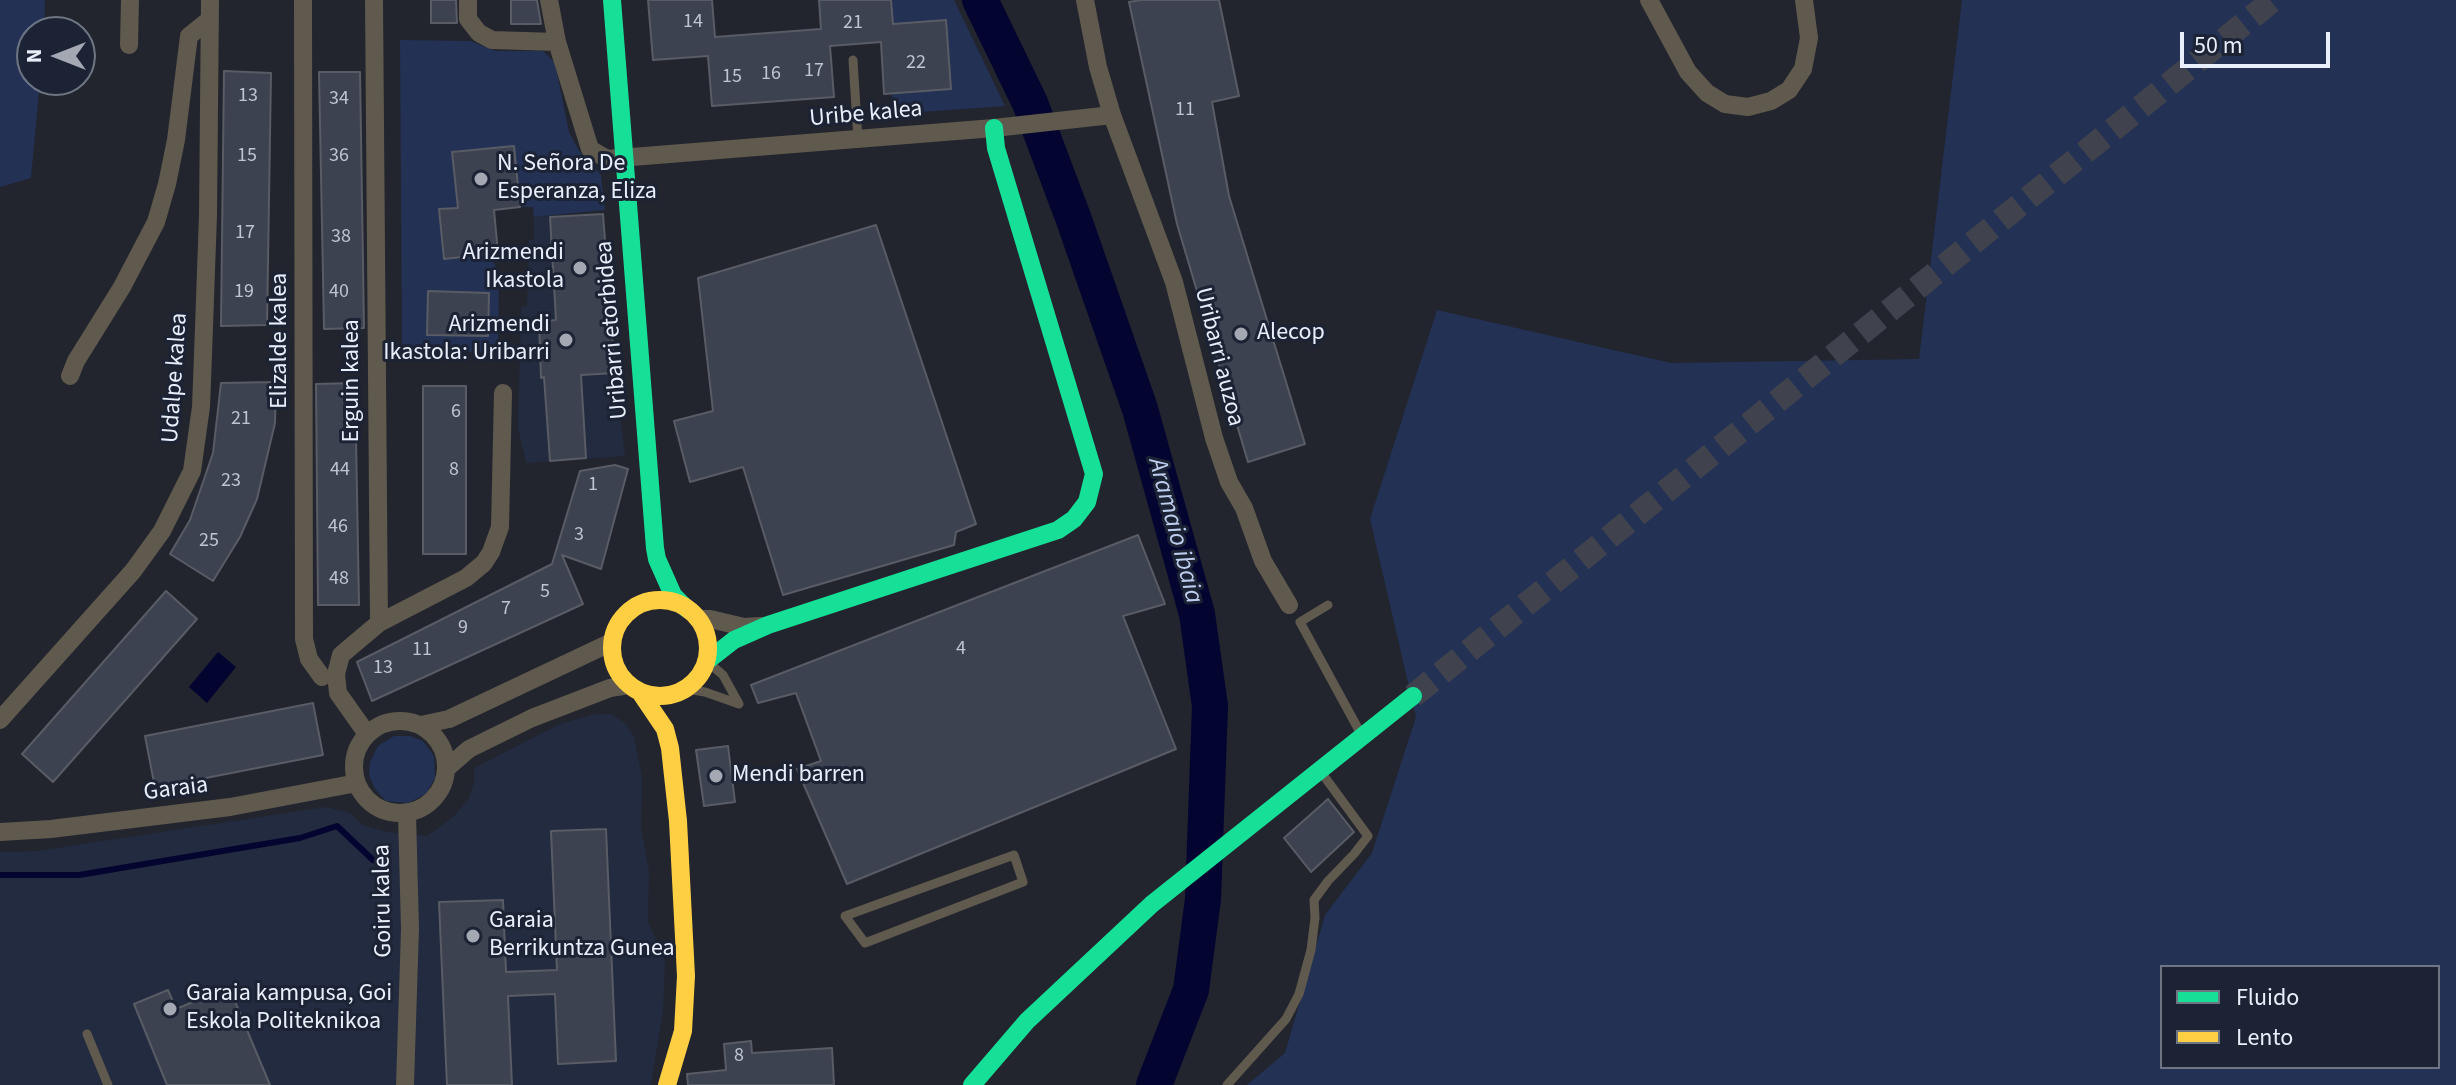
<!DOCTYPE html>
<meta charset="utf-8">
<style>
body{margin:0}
#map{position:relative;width:2456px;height:1085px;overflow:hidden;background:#22252e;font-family:"Source Sans 3",sans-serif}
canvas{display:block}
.legend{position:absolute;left:2160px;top:965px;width:280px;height:104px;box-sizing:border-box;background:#1c2334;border:2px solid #6e7583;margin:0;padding:10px 14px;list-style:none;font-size:24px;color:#e9effa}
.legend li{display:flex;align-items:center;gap:16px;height:40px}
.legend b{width:40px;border:2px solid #6e7583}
.north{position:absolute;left:16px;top:16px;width:80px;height:80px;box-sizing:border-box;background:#1c2334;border:2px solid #6e7583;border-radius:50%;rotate:270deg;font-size:22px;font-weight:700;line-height:32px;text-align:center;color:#e9effa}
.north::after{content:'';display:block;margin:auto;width:28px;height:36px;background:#a3a8b3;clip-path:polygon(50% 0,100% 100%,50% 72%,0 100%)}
.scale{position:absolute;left:2180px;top:32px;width:150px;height:36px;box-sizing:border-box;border:4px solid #e9effa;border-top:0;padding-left:10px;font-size:24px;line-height:28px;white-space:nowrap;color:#e9effa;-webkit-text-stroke:6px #1c2334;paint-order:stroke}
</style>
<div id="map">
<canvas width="2456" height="1085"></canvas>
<ul class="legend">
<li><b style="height:10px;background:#16e098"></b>Fluido</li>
<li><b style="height:10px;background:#ffcf43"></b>Lento</li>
</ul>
<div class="north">N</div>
<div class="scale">50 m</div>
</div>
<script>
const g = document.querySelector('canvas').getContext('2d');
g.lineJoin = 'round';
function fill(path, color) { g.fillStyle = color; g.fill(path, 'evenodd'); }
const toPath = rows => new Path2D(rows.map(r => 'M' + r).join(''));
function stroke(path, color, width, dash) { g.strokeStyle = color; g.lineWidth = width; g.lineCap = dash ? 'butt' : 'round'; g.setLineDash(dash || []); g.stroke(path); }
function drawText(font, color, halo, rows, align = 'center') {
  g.font = font + ' "Source Sans 3",sans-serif'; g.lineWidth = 6; g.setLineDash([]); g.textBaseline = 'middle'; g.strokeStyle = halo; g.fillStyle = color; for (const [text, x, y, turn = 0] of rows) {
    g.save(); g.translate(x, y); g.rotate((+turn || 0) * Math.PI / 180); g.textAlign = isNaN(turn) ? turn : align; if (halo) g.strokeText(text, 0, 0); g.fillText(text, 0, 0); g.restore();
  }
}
const built = toPath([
 [603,214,615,373,625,456,526,463,518,427,521,307,527,306,529,240,534,240,534,217],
 [596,714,611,714,625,723,634,736,642,777,641,828,649,871,648,921,665,961,663,1011,651,1085,0,1085,0,852,37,851,326,807,350,813,362,825,388,832,427,836,453,817,468,800,474,783,474,768,560,724]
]);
const green = toPath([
 [0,0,45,0,44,32,32,32,32,80,40,80,31,178,0,187],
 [891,0,954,0,1005,106,893,114,892,94,951,89,946,20,893,24],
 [1962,0,2456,0,2456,1085,1247,1085,1285,1053,1325,915,1372,853,1416,717,1370,519,1437,310,1671,363,1919,359],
 [2162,967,2438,967,2438,1067,2162,1067],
 [400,40,470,41,496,51,543,51,555,63,569,132,579,151,601,175,605,210,534,217,533,207,520,207,514,146,453,152,458,208,440,209,444,258,490,254,499,274,498,353,402,349],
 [394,736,410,736,423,741,434,756,435,778,426,794,408,803,386,801,375,789,369,775,370,762,378,746]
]);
const water = toPath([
 [218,652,236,667,207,703,189,687]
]);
const stream = toPath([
 [0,875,79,875,300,838,337,826,373,860]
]);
const river = toPath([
 [980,0,1030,103,1074,220,1140,409,1197,614,1210,706,1203,899,1191,990,1154,1085]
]);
const building = toPath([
 [431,0,456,0,457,23,431,23,431,0],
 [511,0,537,0,541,24,511,24,511,0],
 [648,0,712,0,715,37,821,29,819,0,891,0,893,24,946,20,951,89,884,94,881,42,830,46,834,97,712,106,708,56,653,60,648,0],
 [1141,0,1219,0,1239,96,1212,102,1229,196,1305,444,1248,462,1177,224,1129,2,1141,0],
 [224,71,271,73,267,325,221,326,224,71],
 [319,72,360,72,364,328,324,329,319,72],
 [514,146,520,207,494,210,498,253,444,259,439,209,458,208,452,152,514,146],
 [603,214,615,373,581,375,586,458,550,461,544,377,541,378,539,322,556,320,550,217,603,214],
 [876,225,976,524,956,532,954,545,783,595,743,467,690,482,674,421,713,411,698,278,876,225],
 [428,291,489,293,488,336,427,335,428,291],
 [276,382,275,423,257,499,240,537,213,581,170,554,190,520,213,453,221,383,276,382],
 [355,383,359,605,318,605,316,384,355,383],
 [423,386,466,386,466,554,423,554,423,386],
 [615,465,628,469,601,569,562,555,583,604,372,701,357,662,552,564,580,471,615,465],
 [1138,535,1165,604,1123,616,1176,749,847,884,797,769,821,761,796,693,758,703,751,685,1138,535],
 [166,591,197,619,53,782,22,754,166,591],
 [313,703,323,755,155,788,145,736,313,703],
 [728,746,735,802,704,806,696,750,728,746],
 [1328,799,1354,832,1311,872,1284,838,1328,799],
 [606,829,616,1061,558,1064,555,994,508,996,512,1085,447,1085,439,902,503,900,506,972,557,970,551,831,606,829],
 [229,987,270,1085,167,1085,134,1004,168,990,176,1009,229,987],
 [751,1041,752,1053,832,1048,834,1085,688,1085,687,1074,726,1070,724,1044,751,1041]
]);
const secondaryTunnel = toPath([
 [1413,696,2273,0]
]);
const lane = toPath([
 [853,60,858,140],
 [1328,605,1300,622,1361,734],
 [709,663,723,675,739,704],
 [685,689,705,692,739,704],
 [1014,855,1023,882,865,943,845,916,1014,855],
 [87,1034,108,1085],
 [1227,1085,1286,1019,1299,994,1311,950,1315,918,1314,900,1328,881,1354,854,1368,836,1321,772]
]);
const street = toPath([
 [303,0,304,639,309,659,322,677],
 [468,0,468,19,479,33,492,40,557,42,590,149,607,159,994,128,1112,115],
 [549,0,557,42],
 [1085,0,1098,67,1112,115,1174,282,1214,438,1229,482,1244,508,1263,561,1289,605],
 [1649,0,1688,72,1707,93,1725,104,1748,107,1771,101,1789,90,1803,69,1809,38,1804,0],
 [129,45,130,0],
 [70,376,76,361,122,287,156,222,167,184,176,140,189,36,209,20],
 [698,619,710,619,744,627,761,626],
 [379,623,466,578,484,563,491,552,500,527,503,393],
 [0,720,133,571,162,531,192,471,201,407,203,355,208,215,210,0],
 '354 767a46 46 0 1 1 92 0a46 46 0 1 1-92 0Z',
 [421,725,449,719,612,642],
 [367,734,338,693,336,674,341,655,379,623,374,0],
 [447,768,469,749,532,718,610,688,629,685],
 [0,832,51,829,230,807,357,783],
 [405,1085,410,929,407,813]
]);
const fast = toPath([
 [612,0,655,548,657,559,673,595,687,609],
 [707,661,734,640,768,625,1058,530,1074,519,1087,502,1094,474,996,148,994,128],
 [972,1085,1027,1021,1152,904,1413,696]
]);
const slow = toPath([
 '612 648a48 48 0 1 1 96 0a48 48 0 1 1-96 0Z',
 [640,692,665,729,670,748,678,821,686,976,683,1031,667,1085]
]);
const markers = [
 [481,179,8,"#a3a8b3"],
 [580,268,8,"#a3a8b3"],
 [1241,334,8,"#a3a8b3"],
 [566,340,8,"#a3a8b3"],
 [716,776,8,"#a3a8b3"],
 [473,936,8,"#a3a8b3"],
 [170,1009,8,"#a3a8b3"]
];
const numberNames = [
 ["14",693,23],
 ["21",853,24],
 ["22",916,64],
 ["17",814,72],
 ["16",771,75],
 ["15",732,78],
 ["13",248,97],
 ["34",339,100],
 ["11",1185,111],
 ["15",247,157],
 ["36",339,157],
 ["17",245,234],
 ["38",341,238],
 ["19",244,293],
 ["40",339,293],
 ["6",456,413],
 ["21",241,420],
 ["44",340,471],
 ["8",454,471],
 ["23",231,482],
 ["1",593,486],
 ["46",338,528],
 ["3",579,536],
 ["25",209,542],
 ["48",339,580],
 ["5",545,593],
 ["7",506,610],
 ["9",463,629],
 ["4",961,650],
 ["11",422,651],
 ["13",383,669],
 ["8",739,1057]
];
const streetNames = [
 ["Uribe kalea",866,115,-5],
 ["Uribarri etorbidea",613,330,-95],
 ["Elizalde kalea",281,341,-90],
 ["Uribarri auzoa",1218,357,76],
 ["Udalpe kalea",176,378,-86],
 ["Erguin kalea",353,381,-90],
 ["Garaia",176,790,-7],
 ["Goiru kalea",384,901,-91]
];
const poiNames = [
 ["N. Señora De",497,165],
 ["Esperanza, Eliza",497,193],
 ["Arizmendi",564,254,"right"],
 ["Ikastola",564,282,"right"],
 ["Arizmendi",550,326,"right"],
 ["Ikastola: Uribarri",550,354,"right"],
 ["Alecop",1257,334],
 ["Mendi barren",732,776],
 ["Garaia",489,922],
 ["Berrikuntza Gunea",489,950],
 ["Garaia kampusa, Goi",186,995],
 ["Eskola Politeknikoa",186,1023]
];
const waterNames = [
 ["Aramaio ibaia",1174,531,75]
];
fill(built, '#222b3f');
fill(green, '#223154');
fill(water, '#030430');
stroke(stream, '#030430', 6);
stroke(river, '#030430', 36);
fill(building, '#3d4251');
stroke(building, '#595c64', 2);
stroke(secondaryTunnel, '#40434d', 24, [24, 12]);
stroke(lane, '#60594d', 9);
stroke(street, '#60594d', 18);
stroke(fast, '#16e098', 18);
stroke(slow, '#ffcf43', 18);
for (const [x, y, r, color] of markers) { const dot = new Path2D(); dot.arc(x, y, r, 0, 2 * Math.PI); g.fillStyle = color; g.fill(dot); stroke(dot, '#1c2334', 3); }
drawText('20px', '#bec4d0', null, numberNames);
drawText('24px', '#e9effa', '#1c2334', streetNames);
drawText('24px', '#e9effa', '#1c2334', poiNames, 'left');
drawText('italic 26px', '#beceef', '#1c2334', waterNames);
</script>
